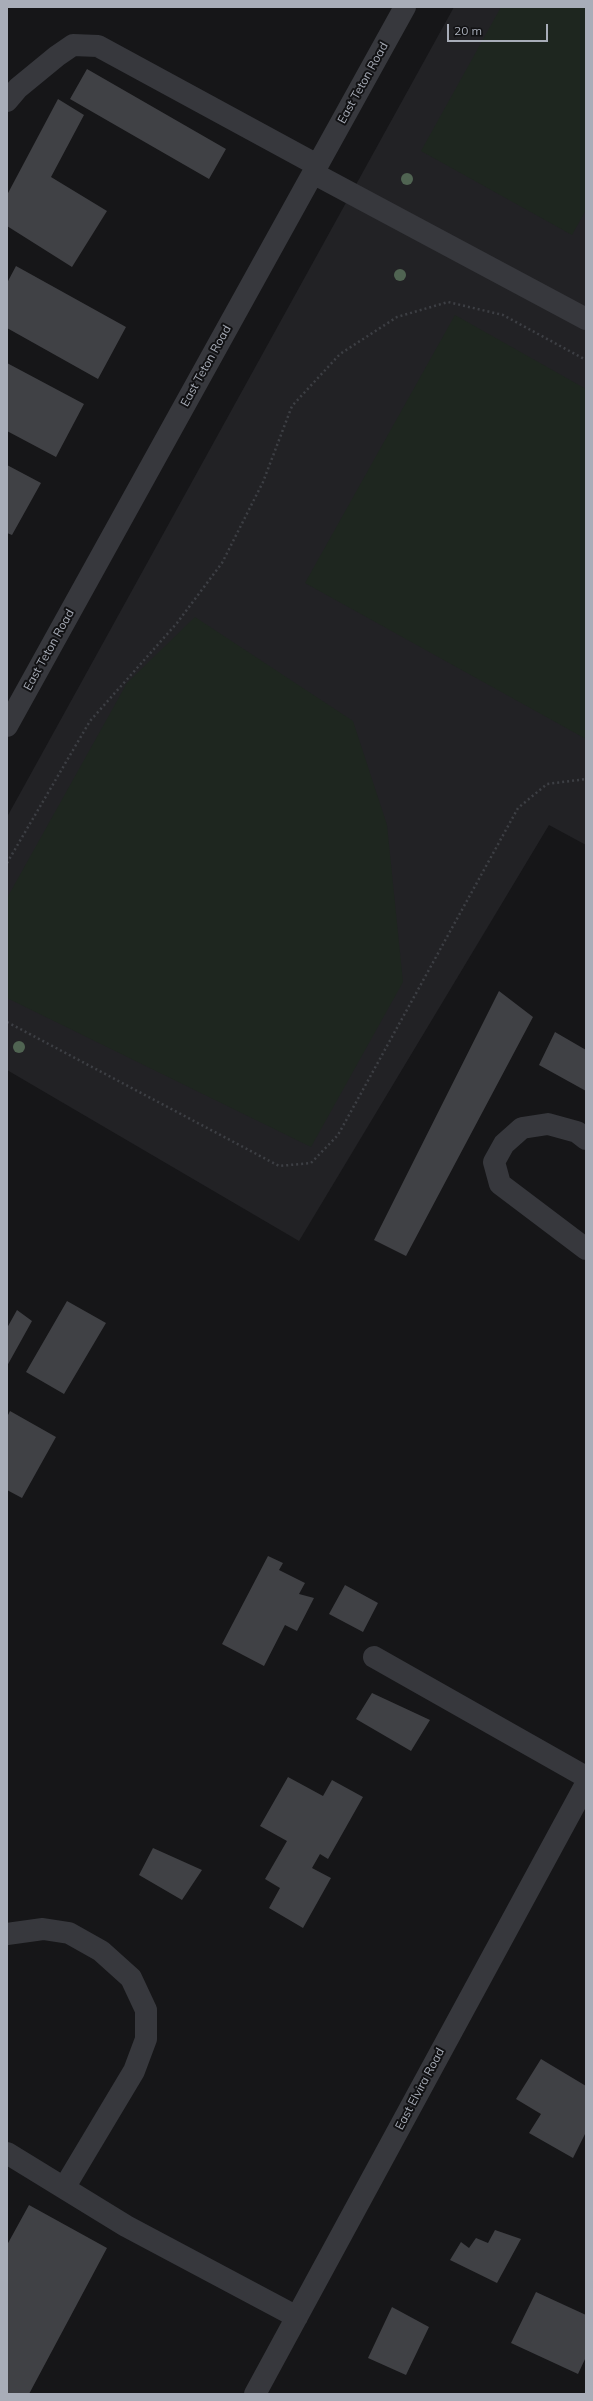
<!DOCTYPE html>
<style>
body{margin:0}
#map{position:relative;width:593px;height:2401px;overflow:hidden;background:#161618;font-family:Mulish,sans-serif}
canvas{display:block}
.frame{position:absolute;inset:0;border:8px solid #a8adb8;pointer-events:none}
.scale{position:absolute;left:447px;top:24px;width:101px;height:18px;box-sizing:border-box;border:2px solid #a8adb8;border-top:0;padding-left:5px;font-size:12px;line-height:14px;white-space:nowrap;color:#a8adb8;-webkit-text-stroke:3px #111113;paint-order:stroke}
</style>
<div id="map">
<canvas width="593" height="2401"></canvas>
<div class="frame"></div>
<div class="scale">20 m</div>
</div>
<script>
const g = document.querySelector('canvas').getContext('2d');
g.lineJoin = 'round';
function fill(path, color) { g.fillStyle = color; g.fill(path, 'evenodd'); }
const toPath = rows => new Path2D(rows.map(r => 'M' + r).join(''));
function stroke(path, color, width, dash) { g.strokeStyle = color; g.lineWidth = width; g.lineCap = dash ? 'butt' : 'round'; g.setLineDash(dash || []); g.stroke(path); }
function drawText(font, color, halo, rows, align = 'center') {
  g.font = font + ' Mulish,sans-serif'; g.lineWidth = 4; g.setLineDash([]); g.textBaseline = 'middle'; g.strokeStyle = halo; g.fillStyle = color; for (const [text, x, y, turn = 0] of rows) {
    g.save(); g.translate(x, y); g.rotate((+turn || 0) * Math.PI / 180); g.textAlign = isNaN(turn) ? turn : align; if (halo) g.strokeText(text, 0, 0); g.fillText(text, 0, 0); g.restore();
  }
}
const built = toPath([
 [454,7,586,7,586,845,549,825,299,1241,7,1070,7,817]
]);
const green = toPath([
 [501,7,586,7,586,210,572,235,421,151],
 [455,315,586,389,586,739,305,583],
 [195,617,353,721,387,825,403,982,311,1147,7,998,7,898,127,683]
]);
const building = toPath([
 [87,69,226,149,209,179,70,99],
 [58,99,84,115,51,177,107,211,72,267,7,226,7,195],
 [16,266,126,327,98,379,7,328,7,283],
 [7,363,84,404,56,457,7,431],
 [7,465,41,483,12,535,7,533],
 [499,991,533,1017,406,1256,374,1240],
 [555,1032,586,1050,586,1091,539,1065],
 [67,1301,106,1323,64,1394,26,1372],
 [17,1310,32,1321,7,1366,7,1328],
 [10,1411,56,1437,22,1498,7,1490,7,1417],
 [268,1556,283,1563,279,1570,305,1583,299,1594,314,1598,297,1631,285,1625,264,1666,222,1644],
 [345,1585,378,1603,363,1632,329,1614],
 [372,1693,430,1720,411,1751,356,1719],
 [288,1777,323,1796,332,1780,363,1797,328,1859,320,1854,312,1868,331,1878,303,1928,269,1908,280,1888,265,1879,287,1841,260,1826],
 [153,1848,202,1870,182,1900,139,1875],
 [541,2059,586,2086,586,2132,573,2158,529,2133,541,2114,516,2099],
 [29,2205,107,2248,29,2394,7,2394,7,2245],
 [495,2230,521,2239,497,2283,450,2260,461,2242,469,2248,476,2238,488,2243],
 [536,2292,586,2315,586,2357,578,2374,511,2343],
 [392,2307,429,2327,406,2375,368,2358]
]);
const path = toPath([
 [7,863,90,721,177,623,222,563,263,482,292,406,340,354,397,317,448,302,503,315,586,360],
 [7,1022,279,1166,311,1163,338,1135,518,808,547,784,586,779]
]);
const minor = toPath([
 [7,101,18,88,57,56,73,45,98,46,317,165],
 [313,173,586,319],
 [7,726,405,7],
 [586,1139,577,1132,548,1124,522,1128,504,1144,494,1162,500,1184,586,1249],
 [374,1657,586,1777],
 [7,1934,43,1929,69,1933,101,1951,131,1978,146,2010,146,2039,134,2071,64,2188],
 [7,2153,126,2226,297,2317],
 [255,2394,586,1784]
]);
const trees = [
 [407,179],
 [400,275],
 [19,1047]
];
const streetNames = [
 ["East Teton Road",363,83,-61],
 ["East Teton Road",206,366,-61],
 ["East Teton Road",49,650,-61],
 ["East Elvira Road",420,2089,-62]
];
fill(built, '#222225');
fill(green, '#1e261f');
fill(building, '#404145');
stroke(path, '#3d3f44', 2.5, [2, 3]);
stroke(minor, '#37383d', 22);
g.fillStyle = '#506452';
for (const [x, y] of trees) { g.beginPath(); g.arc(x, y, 6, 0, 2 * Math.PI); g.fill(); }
drawText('12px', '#a8adb8', '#111113', streetNames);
</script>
